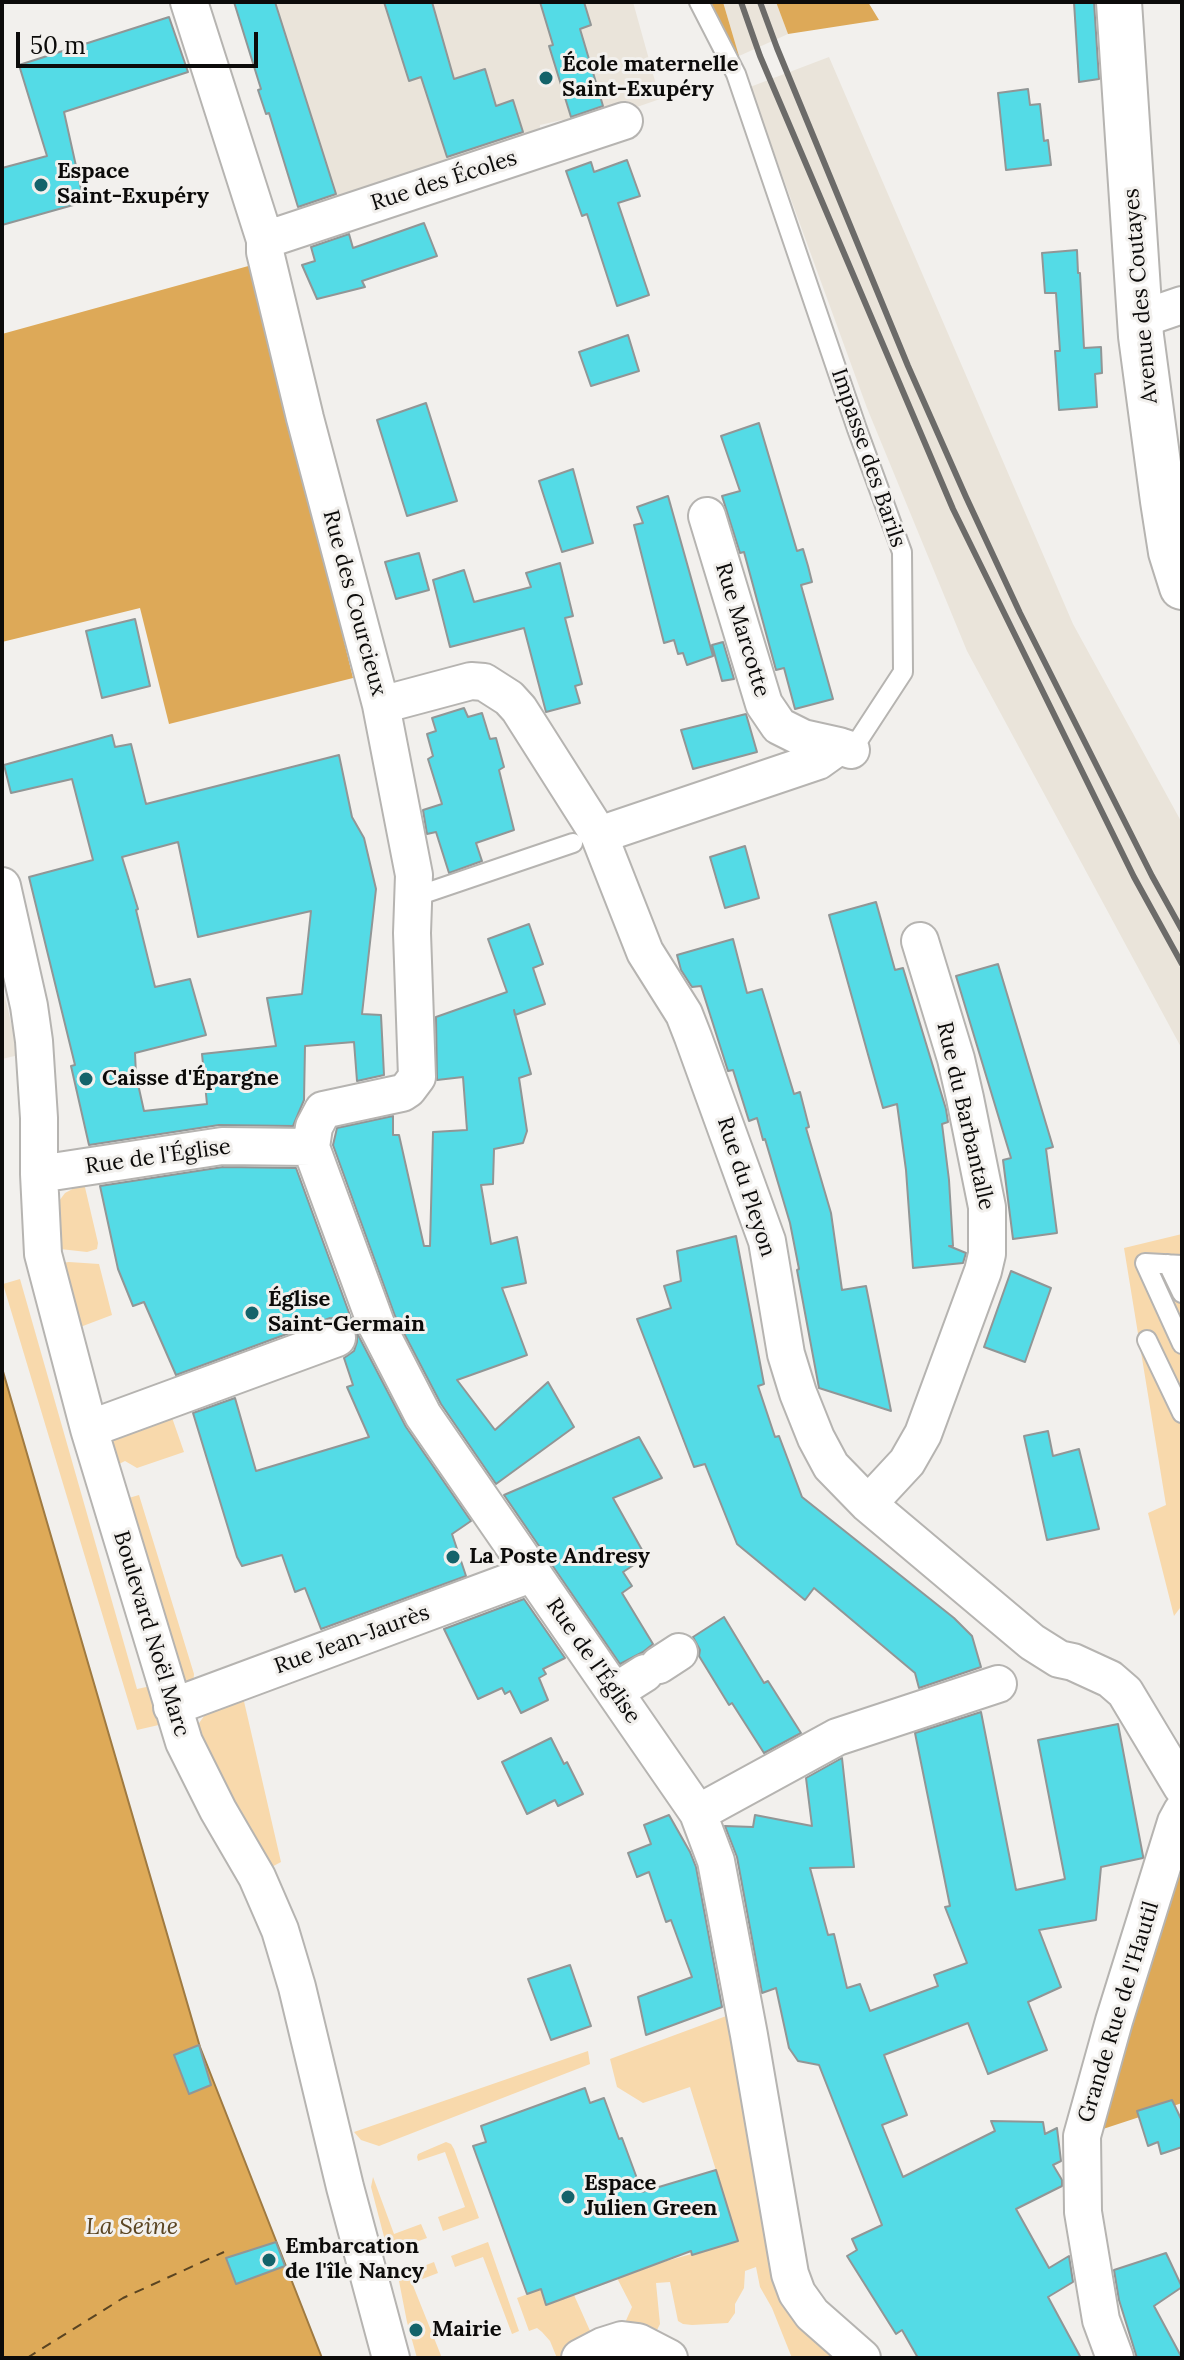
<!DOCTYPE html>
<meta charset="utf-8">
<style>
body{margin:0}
#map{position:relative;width:1184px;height:2360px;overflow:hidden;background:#f2f0ed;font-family:Lora,serif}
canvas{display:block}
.frame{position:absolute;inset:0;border:4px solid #0c0b0a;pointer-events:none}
.scale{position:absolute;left:16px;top:32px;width:242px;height:36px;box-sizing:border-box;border:4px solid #0c0b0a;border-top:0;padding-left:10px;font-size:24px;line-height:28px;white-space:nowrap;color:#0c0b0a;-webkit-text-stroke:6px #f2f0ed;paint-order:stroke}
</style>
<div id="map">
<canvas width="1184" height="2360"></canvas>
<div class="frame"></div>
<div class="scale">50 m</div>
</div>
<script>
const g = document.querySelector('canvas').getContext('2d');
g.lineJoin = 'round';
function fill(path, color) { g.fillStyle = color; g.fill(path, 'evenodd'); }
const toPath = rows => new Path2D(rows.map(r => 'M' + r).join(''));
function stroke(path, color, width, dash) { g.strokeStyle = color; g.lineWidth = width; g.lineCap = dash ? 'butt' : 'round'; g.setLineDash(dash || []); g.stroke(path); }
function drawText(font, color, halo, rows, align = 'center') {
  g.font = font + ' Lora,serif'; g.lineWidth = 6; g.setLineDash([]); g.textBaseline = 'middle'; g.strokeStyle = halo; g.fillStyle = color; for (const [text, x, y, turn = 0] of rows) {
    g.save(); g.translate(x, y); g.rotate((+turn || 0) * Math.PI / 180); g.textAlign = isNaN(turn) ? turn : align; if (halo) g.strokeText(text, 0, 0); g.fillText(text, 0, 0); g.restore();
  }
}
const built = toPath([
 [234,2,633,2,660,99,571,130,562,120,540,125,539,139,301,216,269,113,266,114,258,90,261,89],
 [723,2,776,2,788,34,739,56],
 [829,57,1073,624,1182,823,1182,1049,967,651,867,408,750,87],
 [2,985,19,1055,2,1059]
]);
const green = toPath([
 [84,1183,98,1243,97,1249,87,1252,60,1249,56,1214,59,1201,65,1193],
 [1182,1234,1182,1609,1180,1608,1174,1616,1148,1513,1166,1505,1124,1248],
 [69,1262,99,1264,112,1315,75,1329,62,1263],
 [20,1279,137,1689,151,1686,163,1724,137,1730,3,1284],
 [169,1409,184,1452,137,1468,125,1461,117,1465,106,1434],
 [139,1495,194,1674,193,1686,185,1682,172,1669,122,1500],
 [243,1697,281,1862,266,1870,203,1751,197,1726,209,1709],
 [729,2015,761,2194,848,2358,792,2358,772,2308,760,2287,756,2267,745,2271,744,2288,735,2304,735,2313,728,2323,692,2325,683,2324,678,2321,670,2282,656,2283,660,2324,657,2330,624,2325,632,2307,617,2278,652,2265,738,2241,690,2087,643,2103,617,2087,610,2059],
 [588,2051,590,2064,379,2146,361,2140,354,2132],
 [446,2142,451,2144,454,2149,479,2218,443,2231,438,2217,465,2207,445,2152,418,2161,417,2157,418,2154],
 [373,2177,394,2234,421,2224,427,2238,388,2252,371,2187],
 [488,2242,519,2331,512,2334,483,2257,455,2267,451,2256],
 [434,2262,438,2273,412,2283,442,2358,417,2358,407,2322,398,2276],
 [541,2289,547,2305,574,2295,591,2333,570,2358,557,2358,550,2341,542,2332,537,2328,529,2331,517,2298]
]);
const forest = toPath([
 [708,2,723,2,739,56,728,58],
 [776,2,868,2,879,20,788,34],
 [252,265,353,678,169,724,140,608,2,642,2,334],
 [1182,1865,1182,2103,1100,2130]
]);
const water = toPath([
 [2,1368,200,2047,322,2358,2,2358,2,1368]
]);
const ferry = toPath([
 [27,2358,123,2298,224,2252]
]);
const building = toPath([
 [234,2,275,2,336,194,298,207,269,113,266,114,258,90,261,89,234,2],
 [384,2,432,2,454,79,485,69,496,106,513,100,523,132,447,157,421,77,409,81,384,2],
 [540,2,584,2,591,25,580,29,603,106,571,117,549,46,553,45,540,2],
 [1074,2,1094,2,1099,79,1079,82,1074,2],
 [169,17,188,72,64,112,84,202,2,225,2,168,47,156,19,65,169,17],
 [1028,89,1030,105,1040,104,1044,141,1048,140,1051,165,1006,170,998,93,1028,89],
 [627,160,640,196,618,203,649,295,617,306,587,214,582,216,566,171,591,162,594,172,627,160],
 [424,223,437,256,362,281,365,287,317,299,302,265,315,261,311,247,349,234,353,248,424,223],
 [1077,250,1078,273,1080,273,1084,348,1101,347,1102,373,1095,374,1097,407,1059,410,1055,351,1060,351,1056,293,1045,293,1042,253,1077,250],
 [628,335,639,371,591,386,579,352,628,335],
 [426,403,457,501,407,516,377,420,426,403],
 [759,423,797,551,803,549,808,566,812,582,801,585,833,699,795,709,784,668,776,670,744,552,740,553,722,496,740,491,721,436,759,423],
 [573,469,593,543,562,552,539,481,573,469],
 [668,496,713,656,687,665,683,653,678,654,674,640,664,643,634,525,643,523,637,507,668,496],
 [419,553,429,590,396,599,385,562,419,553],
 [560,563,573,616,565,618,582,684,575,686,580,703,546,712,524,628,450,647,433,580,464,570,474,602,531,587,526,573,560,563],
 [135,619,150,686,102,698,86,631,135,619],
 [723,642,734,679,722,681,712,645,723,642],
 [464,708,468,717,482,713,490,739,496,738,504,767,499,770,514,830,476,843,482,861,449,873,436,832,427,834,423,810,442,804,428,759,433,756,427,734,436,731,432,718,464,708],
 [746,714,757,752,693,769,681,730,746,714],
 [112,735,115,747,131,744,146,804,339,755,352,817,364,838,376,889,362,1014,381,1015,384,1075,357,1081,354,1042,305,1046,304,1100,293,1126,219,1125,89,1145,71,1066,75,1065,29,877,93,860,72,779,11,793,4,765,112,735],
 [178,842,198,937,311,911,302,994,267,998,276,1046,202,1054,207,1104,144,1111,136,1075,135,1053,206,1035,190,979,155,987,136,910,138,909,122,857,178,842],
 [745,846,759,898,725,908,710,857,745,846],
 [876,902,895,970,903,968,946,1109,948,1122,942,1124,949,1180,953,1246,949,1246,966,1253,963,1263,913,1268,906,1170,897,1104,883,1108,829,915,876,902],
 [529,924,543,964,533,968,545,1004,515,1015,514,1010,531,1074,519,1078,527,1131,523,1143,494,1149,493,1184,481,1185,491,1244,517,1237,526,1283,502,1288,527,1355,457,1380,495,1430,548,1382,574,1427,496,1484,441,1404,395,1316,333,1145,337,1128,393,1116,393,1135,399,1135,424,1246,430,1246,433,1132,467,1130,463,1077,437,1080,436,1017,507,992,488,939,529,924],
 [733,939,747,993,762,989,794,1094,800,1092,809,1127,806,1128,831,1213,842,1290,866,1286,891,1411,819,1388,797,1270,799,1269,790,1223,765,1139,763,1140,757,1118,749,1121,733,1070,728,1071,701,986,692,987,681,970,677,955,733,939],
 [998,964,1053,1147,1046,1149,1057,1233,1013,1239,1003,1160,1011,1158,956,976,998,964],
 [223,1167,296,1168,355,1329,350,1321,341,1318,330,1318,176,1375,144,1302,133,1306,118,1269,100,1186,223,1167],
 [736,1236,764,1384,758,1386,775,1437,779,1436,802,1497,954,1618,972,1636,981,1667,919,1688,915,1673,814,1588,805,1600,737,1544,705,1464,694,1467,637,1319,671,1308,664,1286,681,1281,677,1251,736,1236],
 [1011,1271,1051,1288,1025,1362,984,1347,1011,1271],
 [357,1333,406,1427,471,1521,452,1534,466,1576,321,1629,305,1588,295,1592,282,1555,242,1566,237,1557,193,1413,235,1398,256,1471,369,1437,347,1387,353,1385,344,1358,354,1351,357,1342,357,1333],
 [1048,1431,1053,1456,1079,1449,1099,1529,1047,1540,1024,1436,1048,1431],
 [639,1437,662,1478,613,1498,646,1557,623,1572,632,1586,622,1593,653,1644,643,1652,620,1664,504,1495,639,1437],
 [524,1599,565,1658,543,1669,546,1674,539,1678,548,1700,521,1713,510,1691,505,1694,502,1688,478,1699,444,1629,524,1599],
 [724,1617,764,1683,768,1681,801,1733,764,1753,732,1703,729,1705,699,1656,700,1650,693,1637,724,1617],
 [981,1712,1016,1890,1065,1879,1038,1740,1118,1724,1143,1856,1143,1858,1101,1867,1096,1920,1039,1930,1061,1987,1028,2002,1047,2050,988,2074,968,2023,884,2055,907,2115,882,2125,903,2177,995,2131,991,2121,1043,2122,1045,2134,1057,2128,1061,2161,1053,2165,1062,2180,1062,2186,1016,2209,1049,2268,1069,2256,1073,2282,1048,2297,1081,2358,918,2358,902,2330,896,2334,847,2256,857,2250,852,2239,882,2225,819,2065,798,2061,789,2048,776,1988,762,1993,737,1857,725,1826,753,1827,755,1815,812,1826,806,1778,842,1758,854,1867,810,1868,828,1935,834,1934,847,1988,860,1984,870,2011,938,1986,934,1975,967,1963,945,1907,950,1906,915,1733,981,1712],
 [551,1738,564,1764,567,1762,583,1794,558,1806,555,1800,527,1814,502,1762,551,1738],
 [669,1815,690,1852,696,1867,722,2007,646,2035,638,1997,692,1977,671,1920,666,1922,649,1872,637,1877,628,1853,651,1844,644,1825,669,1815],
 [570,1965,591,2026,551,2040,528,1979,570,1965],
 [199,2045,211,2085,189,2094,174,2055,199,2045],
 [585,2088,590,2103,604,2098,619,2139,622,2138,642,2192,716,2170,738,2241,692,2255,691,2251,546,2305,541,2289,527,2294,473,2146,486,2142,481,2126,585,2088],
 [1172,2100,1182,2121,1182,2147,1161,2154,1158,2142,1148,2146,1137,2111,1172,2100],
 [276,2242,285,2266,236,2284,226,2258,276,2242],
 [1166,2253,1182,2287,1154,2306,1182,2358,1137,2358,1119,2300,1114,2270,1166,2253]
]);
const lane = toPath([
 [699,2,736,74,857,429,902,552,903,672,852,750],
 [414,897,573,843],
 [1168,1264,1182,1293],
 [1182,1265,1145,1263,1182,1344],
 [1147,1340,1182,1413]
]);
const street = toPath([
 [189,2,265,240,265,252,305,418,381,705,414,875,412,933,417,1077,408,1089,402,1093,323,1110,314,1127,311,1147,376,1324,423,1415,698,1813,716,1861,749,2035,790,2274,797,2293,812,2314,862,2358],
 [265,240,624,121],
 [1141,319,1182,305],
 [707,516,764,704,779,726,803,738,839,746],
 [381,705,471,681,484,682,509,698,519,709,599,835,645,952,684,1014,693,1037,767,1241,786,1354,798,1393,816,1438,831,1466,868,1504,1032,1642,1059,1659,1073,1662,1110,1679,1125,1692,1182,1787],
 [599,835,818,761,839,746,851,750],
 [2,886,29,1006,34,1041,39,1118,39,1174,43,1254,89,1429,184,1742,218,1810,257,1877,280,1930,297,1987,345,2187,391,2358],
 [39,1174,222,1146,311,1147],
 [89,1429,337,1338],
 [868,1504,907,1462,923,1434,983,1271,987,1254,987,1207,965,1098,956,1059,920,941],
 [659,1665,679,1652],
 [615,1692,645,1673],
 [172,1707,533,1573],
 [698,1813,837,1737,998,1684],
 [580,2358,603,2346,622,2340,638,2342,669,2358],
 [1115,2358,1101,2320,1083,2212,1082,2136,1114,2021,1176,1822,1182,1811]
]);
const secondary = toPath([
 [1119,2,1141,336,1163,501,1171,552,1182,587]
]);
const rail = toPath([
 [741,2,760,56,953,509,1134,877,1182,964],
 [760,2,777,48,908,366,966,497,1020,613,1152,876,1182,930]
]);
const markers = [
 [546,78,8,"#14636a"],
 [41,185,8,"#14636a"],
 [86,1079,8,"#14636a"],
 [252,1313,8,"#14636a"],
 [453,1557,8,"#14636a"],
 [568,2197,8,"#14636a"],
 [269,2260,8,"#14636a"],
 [416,2330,8,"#14636a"]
];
const poiNames = [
 ["École maternelle",562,65],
 ["Saint-Exupéry",562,90],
 ["Espace",57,172],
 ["Saint-Exupéry",57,197],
 ["Caisse d'Épargne",102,1079],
 ["Église",268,1300],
 ["Saint-Germain",268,1325],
 ["La Poste Andresy",469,1557],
 ["Espace",584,2184],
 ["Julien Green",584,2209],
 ["Embarcation",285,2247],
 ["de l'île Nancy",285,2272],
 ["Mairie",432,2330]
];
const streetNames = [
 ["Rue des Écoles",444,181,-18],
 ["Avenue des Coutayes",1141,296,-95],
 ["Impasse des Barils",868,458,71],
 ["Rue des Courcieux",354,603,75],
 ["Rue Marcotte",742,630,73],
 ["Rue du Barbantalle",965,1116,77],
 ["Rue de l'Église",158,1157,-8],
 ["Rue du Pleyon",746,1187,72],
 ["Boulevard Noël Marc",151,1634,73],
 ["Rue Jean-Jaurès",352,1640,-20],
 ["Rue de l'Église",593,1661,55],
 ["Grande Rue de l'Hautil",1119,2012,-73]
];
const waterNames = [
 ["La Seine",132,2227]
];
fill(built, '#eae4da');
fill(green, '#f8d9ac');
fill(forest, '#dda958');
fill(water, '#deaa58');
stroke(water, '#9f7a41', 2);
stroke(ferry, '#5a4421', 2, [10, 8]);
fill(building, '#54dbe6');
stroke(building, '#919696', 2);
stroke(lane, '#b6b4b1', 22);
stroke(street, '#b6b4b1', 40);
stroke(secondary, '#b6b4b1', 48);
stroke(lane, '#fff', 18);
stroke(street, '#fff', 36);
stroke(secondary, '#fff', 44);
stroke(rail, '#6c6b69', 6);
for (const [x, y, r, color] of markers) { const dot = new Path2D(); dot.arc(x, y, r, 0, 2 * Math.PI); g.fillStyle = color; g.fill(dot); stroke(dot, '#f2f0ed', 3); }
drawText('bold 22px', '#0c0b0a', '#f2f0ed', poiNames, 'left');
drawText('22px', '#0c0b0a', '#f2f0ed', streetNames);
drawText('italic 24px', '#5a4421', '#f2f0ed', waterNames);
</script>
